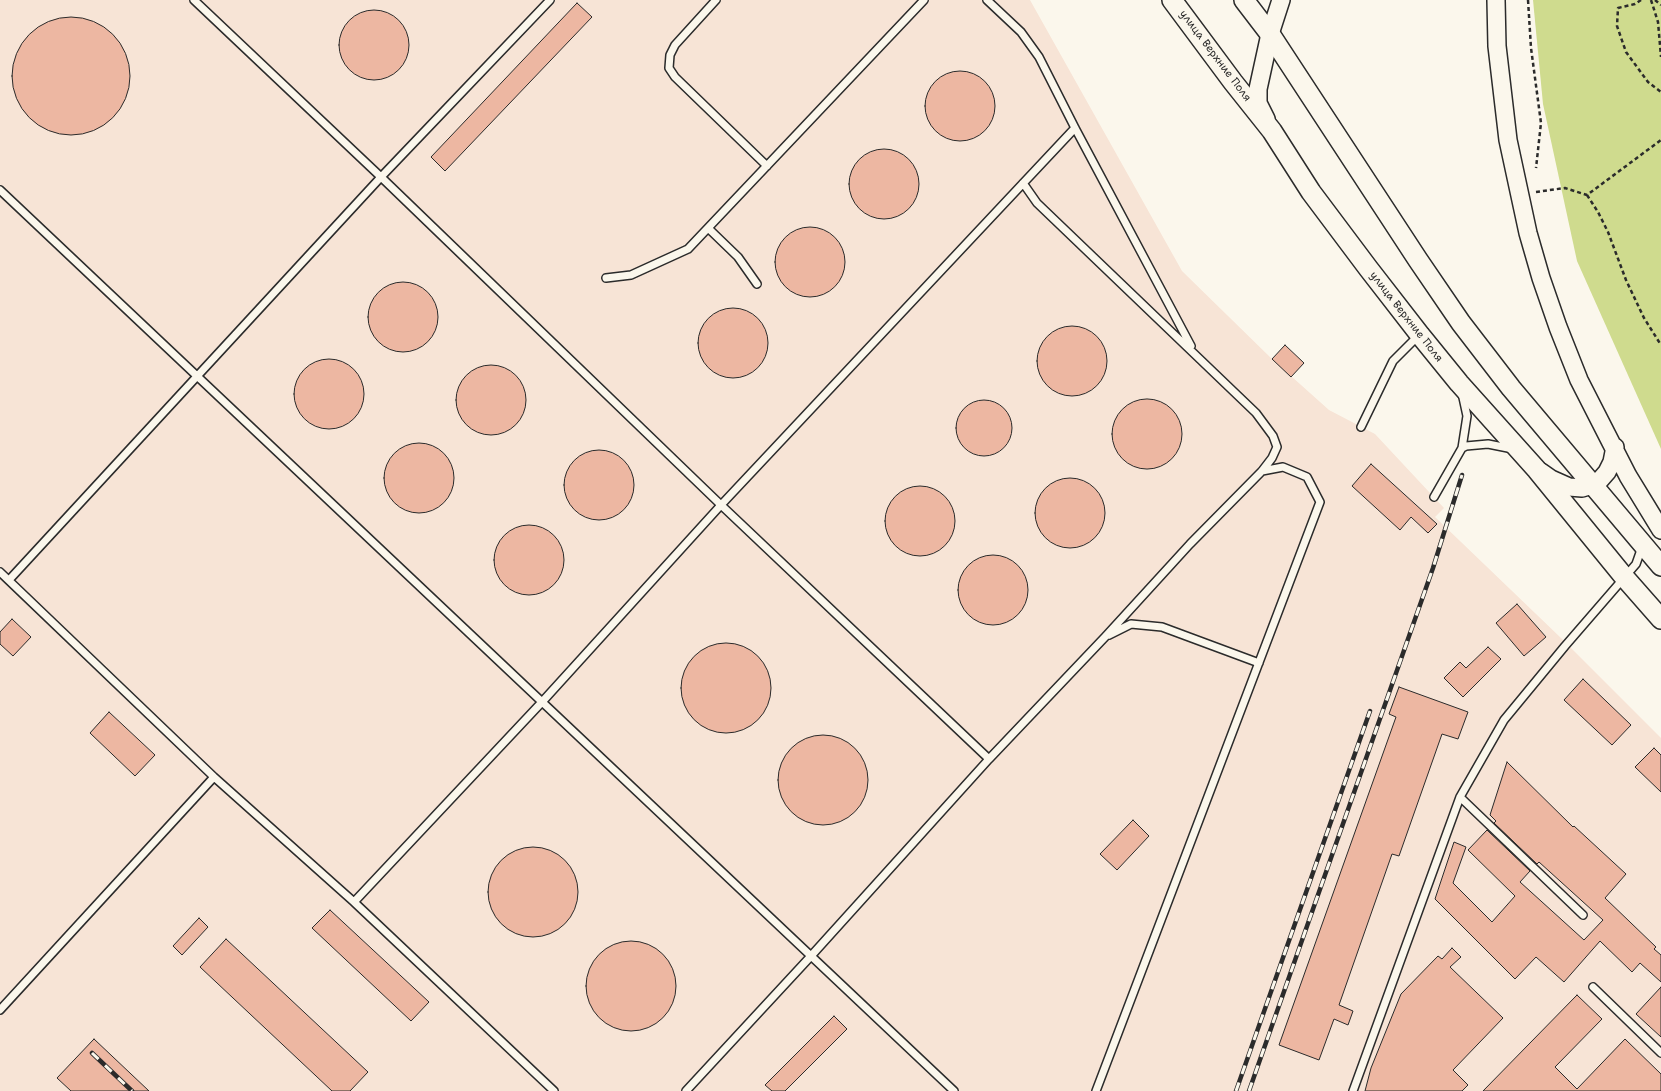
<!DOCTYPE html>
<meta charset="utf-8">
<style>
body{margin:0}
canvas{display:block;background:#fbf7ec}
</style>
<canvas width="1661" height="1091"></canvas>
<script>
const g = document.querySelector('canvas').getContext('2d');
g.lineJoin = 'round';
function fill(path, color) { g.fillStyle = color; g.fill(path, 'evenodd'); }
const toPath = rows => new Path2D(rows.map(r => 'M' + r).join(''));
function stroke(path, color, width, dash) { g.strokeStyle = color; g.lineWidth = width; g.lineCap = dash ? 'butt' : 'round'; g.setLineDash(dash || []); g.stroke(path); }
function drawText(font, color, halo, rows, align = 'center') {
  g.font = font + ' "Shantell Sans",sans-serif'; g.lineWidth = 4; g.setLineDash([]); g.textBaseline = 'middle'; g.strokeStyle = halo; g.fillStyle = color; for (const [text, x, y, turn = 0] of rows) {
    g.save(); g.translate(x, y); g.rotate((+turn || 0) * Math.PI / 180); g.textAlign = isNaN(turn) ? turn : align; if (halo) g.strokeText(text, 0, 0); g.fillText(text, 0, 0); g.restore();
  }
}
const built = toPath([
 [0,0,1030,0,1182,271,1272,359,1329,410,1375,434,1444,508,1435,517,1561,638,1661,738,1661,1091,0,1091]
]);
const green = toPath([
 [1533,0,1661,0,1661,449,1577,261,1543,104]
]);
const building = toPath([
 [577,3,592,17,445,171,431,157,577,3],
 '339 45a35 35 0 1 1 70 0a35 35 0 1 1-70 0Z',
 '12 76a59 59 0 1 1 118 0a59 59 0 1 1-118 0Z',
 '925 106a35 35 0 1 1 70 0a35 35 0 1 1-70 0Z',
 '849 184a35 35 0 1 1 70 0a35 35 0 1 1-70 0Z',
 '775 262a35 35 0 1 1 70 0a35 35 0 1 1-70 0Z',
 '368 317a35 35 0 1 1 70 0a35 35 0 1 1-70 0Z',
 '698 343a35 35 0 1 1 70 0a35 35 0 1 1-70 0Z',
 '1037 361a35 35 0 1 1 70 0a35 35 0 1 1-70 0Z',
 [1285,345,1304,363,1291,377,1272,359,1285,345],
 '294 394a35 35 0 1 1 70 0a35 35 0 1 1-70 0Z',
 '456 400a35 35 0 1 1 70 0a35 35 0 1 1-70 0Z',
 '1112 434a35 35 0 1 1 70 0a35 35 0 1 1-70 0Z',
 '956 428a28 28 0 1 1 56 0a28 28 0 1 1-56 0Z',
 '384 478a35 35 0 1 1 70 0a35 35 0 1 1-70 0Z',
 '564 485a35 35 0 1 1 70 0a35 35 0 1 1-70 0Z',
 [1371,464,1437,524,1428,533,1411,517,1400,530,1352,486,1371,464],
 '1035 513a35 35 0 1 1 70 0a35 35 0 1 1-70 0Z',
 '885 521a35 35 0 1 1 70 0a35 35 0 1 1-70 0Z',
 '494 560a35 35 0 1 1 70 0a35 35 0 1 1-70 0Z',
 '958 590a35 35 0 1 1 70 0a35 35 0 1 1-70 0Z',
 [1517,604,1546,637,1524,656,1496,623,1517,604],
 [12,619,31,637,13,656,0,644,0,632,12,619],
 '681 688a45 45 0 1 1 90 0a45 45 0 1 1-90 0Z',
 [1488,647,1501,659,1463,697,1444,678,1460,662,1466,668,1488,647],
 [1583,679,1631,725,1612,745,1564,700,1583,679],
 [1399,687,1468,712,1458,739,1442,734,1399,856,1392,854,1339,1005,1353,1011,1348,1025,1334,1019,1319,1060,1279,1045,1396,717,1389,714,1399,687],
 [109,712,155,755,135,776,90,733,109,712],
 '778 780a45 45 0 1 1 90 0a45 45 0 1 1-90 0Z',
 [1654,748,1661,755,1661,792,1635,767,1654,748],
 [1507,762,1573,827,1574,826,1626,874,1605,898,1656,947,1654,949,1661,955,1661,982,1640,963,1632,972,1600,941,1564,982,1536,957,1515,979,1435,899,1454,842,1466,847,1453,883,1492,922,1515,896,1468,850,1487,830,1530,871,1520,882,1584,940,1603,920,1539,862,1537,864,1494,823,1496,821,1490,815,1507,762],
 [1133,820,1149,836,1117,870,1100,854,1133,820],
 '488 892a45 45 0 1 1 90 0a45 45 0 1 1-90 0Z',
 [330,910,429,1002,411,1021,312,928,330,910],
 [199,918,208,927,182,955,173,946,199,918],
 [226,939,368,1072,350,1091,332,1091,200,967,226,939],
 '586 986a45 45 0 1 1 90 0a45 45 0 1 1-90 0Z',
 [1452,948,1461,957,1450,967,1503,1018,1453,1070,1468,1085,1462,1091,1365,1091,1371,1068,1401,994,1438,956,1442,959,1452,948],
 [1661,987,1661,1037,1636,1014,1661,987],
 [1577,995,1602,1019,1555,1067,1577,1089,1625,1039,1661,1074,1661,1091,1483,1091,1577,995],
 [834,1016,847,1029,785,1091,772,1091,765,1085,834,1016],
 [94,1039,149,1091,71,1091,57,1078,94,1039]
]);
const path = toPath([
 [1528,0,1531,48,1541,123,1536,168],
 [1641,0,1635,4,1618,8,1617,26,1626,52,1648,82,1661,92],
 [1651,0,1658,22,1661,57],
 [1655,0,1661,5],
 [1536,192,1565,188,1587,195,1661,140],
 [1587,195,1598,212,1608,232,1626,280,1644,318,1661,345]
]);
const service = toPath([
 [194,0,381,177,721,505,989,759],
 [716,0,675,45,670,55,669,68,675,77,767,166],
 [987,0,1021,32,1039,57,1075,128,1191,346],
 [0,190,954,1091],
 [708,228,738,257,757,284],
 [606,278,631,275,688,249,924,0],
 [1361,427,1393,361,1419,335],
 [1462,448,1466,446,1488,444,1513,449],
 [1434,497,1462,448,1467,416,1462,393],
 [0,572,214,777,354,902,554,1091],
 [9,580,381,177,550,0],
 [1109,635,1131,624,1162,627,1259,663],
 [1460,797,1583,915],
 [354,902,542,702,721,505,1075,128],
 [1593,987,1661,1053],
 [0,1010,214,777],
 [686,1091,811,956,989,759,1105,637,1190,544,1262,471,1272,458,1277,447,1273,436,1256,413,1037,203,1023,183],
 [1096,1091,1320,502,1307,477,1283,467,1262,471],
 [1353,1091,1460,797,1504,720,1565,646,1636,564,1642,547]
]);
const tertiary = toPath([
 [1496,0,1497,46,1508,140,1528,233,1541,278,1558,327,1579,380,1628,476,1661,530],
 [1266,119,1258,103,1258,89,1270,34,1281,0],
 [1541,472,1551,479,1569,487,1582,488,1592,485,1600,480,1607,472,1612,462,1615,447]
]);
const secondary = toPath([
 [1172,0,1233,82,1272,131,1311,192,1368,268,1420,335,1459,383,1537,470,1625,578,1661,619],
 [1244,0,1270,34,1418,260,1461,323,1511,388,1661,566]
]);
const rail = toPath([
 [92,1053,132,1091],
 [1236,1091,1370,711],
 [1249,1091,1433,568,1462,475]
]);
const streetNames = [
 ["улица Верхние Поля",1215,56,53],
 ["улица Верхние Поля",1406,317,52]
];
fill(built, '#f7e4d6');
fill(green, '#cfdb8e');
fill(building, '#edb7a2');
stroke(building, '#2b2b2b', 1);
stroke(service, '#2b2b2b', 10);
stroke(tertiary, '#2b2b2b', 20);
stroke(secondary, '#2b2b2b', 22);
stroke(path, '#2b2b2b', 2.5, [4, 3]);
stroke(service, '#fbf7ec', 7);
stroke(tertiary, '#fbf7ec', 17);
stroke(secondary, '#fbf7ec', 19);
stroke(rail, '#2b2b2b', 4.5);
stroke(rail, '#fbf7ec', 3, [9]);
drawText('11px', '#2b2b2b', '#fbf7ec', streetNames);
</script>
